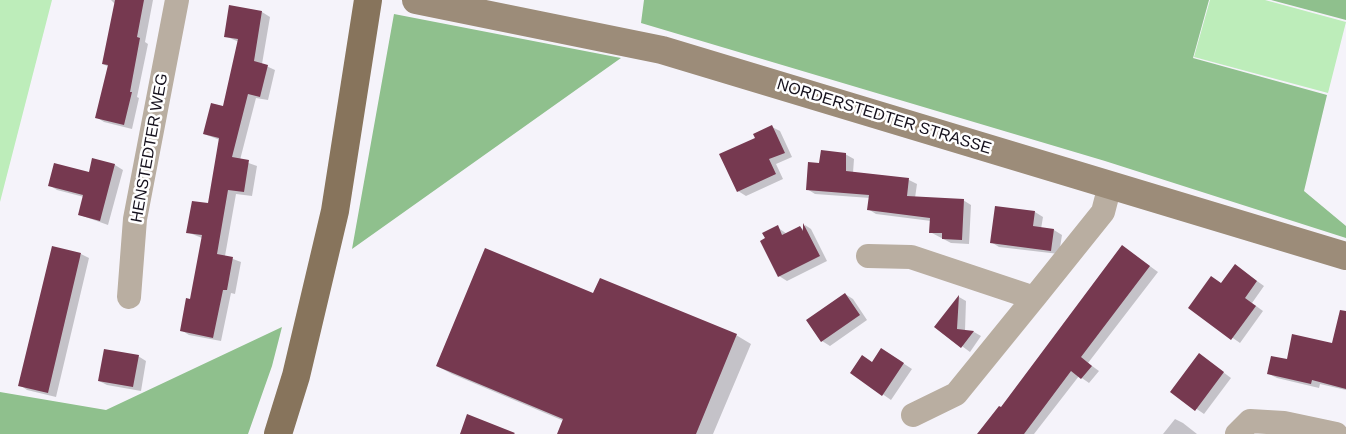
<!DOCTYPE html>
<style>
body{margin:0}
canvas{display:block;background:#f5f3fa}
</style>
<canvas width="1346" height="434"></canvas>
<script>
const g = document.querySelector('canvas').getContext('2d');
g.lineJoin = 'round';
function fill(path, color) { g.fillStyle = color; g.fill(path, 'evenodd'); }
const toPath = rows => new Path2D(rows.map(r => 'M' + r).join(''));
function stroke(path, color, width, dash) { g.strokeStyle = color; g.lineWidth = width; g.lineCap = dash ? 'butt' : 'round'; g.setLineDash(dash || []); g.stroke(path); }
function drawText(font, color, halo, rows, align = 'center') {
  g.font = font + ' Arial,sans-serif'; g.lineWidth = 5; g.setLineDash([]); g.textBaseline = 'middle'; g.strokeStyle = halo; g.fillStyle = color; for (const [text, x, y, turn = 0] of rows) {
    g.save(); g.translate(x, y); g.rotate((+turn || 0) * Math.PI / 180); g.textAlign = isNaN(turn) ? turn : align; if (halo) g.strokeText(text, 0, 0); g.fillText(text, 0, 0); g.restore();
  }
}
const green = toPath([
 [0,0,52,0,0,202],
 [1210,0,1265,0,1346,22,1328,93,1194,57]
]);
const forest = toPath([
 [644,0,1209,0,1193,58,1327,95,1304,191,1346,226,1346,238,1105,161,641,23],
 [1271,0,1346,0,1346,20],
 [394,14,621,58,352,249],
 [282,327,272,366,248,434,0,434,0,392,106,410]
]);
const shadow = toPath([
 [111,0,153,0,145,42,148,44,137,97,139,98,132,129,104,122,96,117,109,67,103,64,115,4],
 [262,12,270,17,262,64,275,70,268,100,256,98,240,160,257,166,252,196,236,194,225,256,241,262,235,294,231,293,221,341,189,335,181,330,191,300,202,238,187,232,209,205,220,140,204,134,224,108,239,42,225,36],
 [772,127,780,131,792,157,776,164,783,179,746,196,738,191,756,139],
 [845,154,854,159,853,173,909,180,917,184,915,198,963,200,971,205,969,244,951,243,930,232,931,221,876,214,868,209,870,198,815,194,807,189,820,164],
 [115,165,123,170,108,225,80,215,84,197,57,190,49,185],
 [1035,212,1043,217,1041,229,1054,230,1062,235,1059,254,999,247,991,242],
 [805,225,811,229,827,261,787,281,779,276,766,238,777,227,787,234,800,227,804,230],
 [1122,246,1158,272,1088,363,1099,371,1089,383,1079,376,1034,434,979,434,1002,409],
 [81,254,89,258,56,397,27,390,20,385],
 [1243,271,1264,286,1252,303,1263,311,1240,343,1190,308],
 [845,294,853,299,867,320,830,346,822,341],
 [594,295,736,335,751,344,713,434,558,434,564,421,452,374,437,366],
 [959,297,966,301,965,331,974,332,981,336,970,352,936,327],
 [1346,333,1346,390,1320,384,1319,388,1277,378,1269,374,1288,360,1333,344],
 [889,354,912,369,891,400,852,373],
 [138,356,146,361,141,391,107,385,99,381],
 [1207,360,1231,378,1204,414,1172,392],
 [1175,419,1183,423,1197,434,1163,434]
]);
const building = toPath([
 [115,0,144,0,137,37,140,38,130,92,132,92,124,125,95,118,108,65,102,64],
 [229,5,262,11,254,61,268,65,260,97,248,94,232,157,249,160,244,192,228,190,217,254,233,257,227,290,223,290,213,338,180,331,186,298,190,299,202,235,186,233,192,201,208,203,219,138,203,134,211,103,223,106,238,39,224,37],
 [772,125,785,153,769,159,776,174,737,192,719,154,755,138,753,134],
 [821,150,846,153,846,171,909,178,907,196,964,199,962,240,942,239,942,233,929,233,930,218,867,210,869,195,806,190,808,162,819,163],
 [92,158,115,164,100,221,78,215,83,195,48,186,54,163,89,172],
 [995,206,1035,211,1033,226,1054,229,1051,251,990,243],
 [803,223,820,256,778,277,760,241,765,238,762,233,778,225,782,235,800,226,803,231],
 [1122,245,1150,266,1081,357,1092,366,1081,379,1071,371,1024,434,977,434,999,406,1001,407],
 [52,246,81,253,48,393,18,386],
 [485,248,593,293,600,278,737,334,696,434,557,434,563,419,436,366],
 [1235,264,1257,281,1245,298,1256,306,1231,340,1188,308,1211,276,1221,283],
 [845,293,860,315,821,342,806,320],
 [959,295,957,329,974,331,961,348,934,327],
 [1340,310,1346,311,1346,389,1312,380,1311,384,1267,374,1271,356,1287,359,1292,334,1332,343],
 [881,348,904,363,882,396,850,373,862,355,872,362],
 [104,349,139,355,133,387,98,381],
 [1199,353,1224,372,1195,411,1170,392],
 [467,414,515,433,514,434,460,434]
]);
const street = toPath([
 [868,256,911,257,1034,298,956,394,913,415],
 [129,297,135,219,177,0],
 [1034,298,1103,212,1110,185],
 [1237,434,1250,421,1284,423,1336,434]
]);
const secondary = toPath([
 [416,0,662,50,1346,256]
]);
const primary = toPath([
 [278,434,296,376,335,211,368,0]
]);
const streetNames = [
 ["NORDERSTEDTER STRASSE",884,117,17],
 ["HENSTEDTER WEG",150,148,-80]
];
fill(green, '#bdedba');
fill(forest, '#8fc08d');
fill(shadow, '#0003');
fill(building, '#763950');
stroke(street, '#b9aea1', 24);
stroke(secondary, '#9c8c79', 28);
stroke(primary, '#87745c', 28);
drawText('16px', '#15111d', '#fff', streetNames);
</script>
